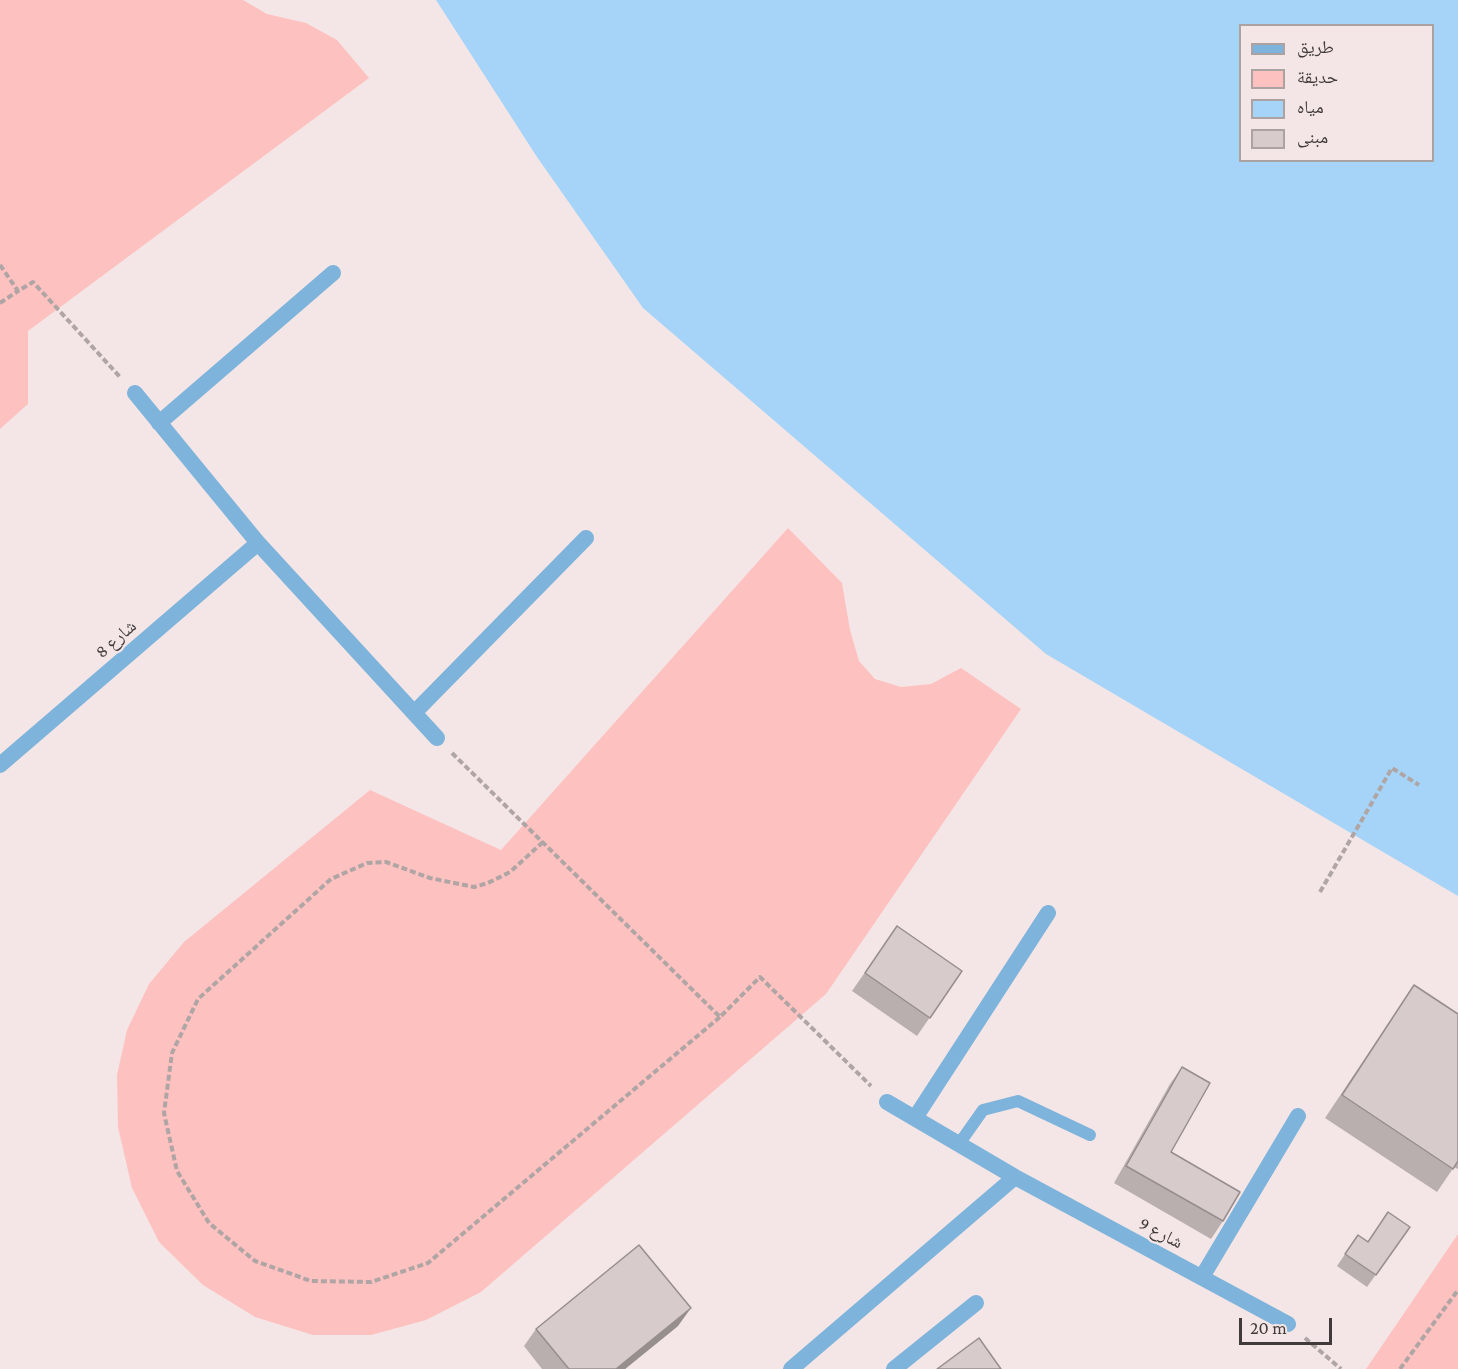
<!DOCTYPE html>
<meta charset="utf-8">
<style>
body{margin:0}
#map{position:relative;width:1458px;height:1369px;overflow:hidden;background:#f4e6e6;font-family:"Crimson Pro","Noto Naskh Arabic",serif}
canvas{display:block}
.legend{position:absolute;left:1239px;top:24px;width:195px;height:138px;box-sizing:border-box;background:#f4e6e6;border:2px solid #aca2a1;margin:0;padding:8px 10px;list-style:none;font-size:18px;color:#403b3a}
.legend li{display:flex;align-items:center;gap:12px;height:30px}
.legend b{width:30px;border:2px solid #aca2a1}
.scale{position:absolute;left:1239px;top:1318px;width:93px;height:27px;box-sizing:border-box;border:3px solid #403b3a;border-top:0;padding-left:8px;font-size:18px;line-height:21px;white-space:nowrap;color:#403b3a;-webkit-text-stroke:4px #f4e6e6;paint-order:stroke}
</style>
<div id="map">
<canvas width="1458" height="1369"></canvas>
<ul class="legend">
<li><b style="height:8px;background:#7eb3db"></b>طريق</li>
<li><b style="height:16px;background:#fdc1c0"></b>حديقة</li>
<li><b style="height:16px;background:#a5d4f8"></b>مياه</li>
<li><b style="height:16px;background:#d8cbcb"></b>مبنى</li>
</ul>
<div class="scale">20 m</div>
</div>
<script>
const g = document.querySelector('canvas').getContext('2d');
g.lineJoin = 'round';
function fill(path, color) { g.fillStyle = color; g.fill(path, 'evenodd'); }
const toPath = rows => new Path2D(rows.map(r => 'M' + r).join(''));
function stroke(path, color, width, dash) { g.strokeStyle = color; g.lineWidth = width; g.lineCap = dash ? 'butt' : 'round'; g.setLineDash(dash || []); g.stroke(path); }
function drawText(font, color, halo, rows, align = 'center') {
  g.font = font + ' "Crimson Pro","Noto Naskh Arabic",serif'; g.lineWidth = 4.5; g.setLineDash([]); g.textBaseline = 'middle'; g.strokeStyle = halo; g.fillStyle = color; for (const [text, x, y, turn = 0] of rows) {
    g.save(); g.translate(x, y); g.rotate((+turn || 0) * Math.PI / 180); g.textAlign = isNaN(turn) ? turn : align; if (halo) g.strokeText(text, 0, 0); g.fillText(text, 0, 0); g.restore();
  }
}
const green = toPath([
 [0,0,243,0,267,14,306,23,337,40,369,78,28,331,28,404,0,429],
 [788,528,842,583,850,630,859,661,875,679,901,687,931,684,961,668,1021,709,826,994,481,1292,426,1320,371,1335,313,1335,255,1317,203,1285,159,1242,132,1188,118,1127,117,1075,127,1030,149,984,184,942,370,790,501,850],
 [1458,1234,1458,1369,1366,1369]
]);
const water = toPath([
 [436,0,1458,0,1458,896,1046,654,643,308,537,157],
 [1240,26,1432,26,1432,160,1240,160]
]);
const path = toPath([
 [0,265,18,291,33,282,120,377],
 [0,303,18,291],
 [452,753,720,1017,760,977,871,1086],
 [543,842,510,872,488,883,474,887,430,878,386,862,367,863,331,879,198,999,172,1053,164,1113,177,1171,209,1223,255,1261,311,1281,371,1282,428,1263,720,1017],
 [1320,892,1392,768,1419,785],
 [1305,1338,1341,1369],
 [1400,1369,1458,1290]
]);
const service = toPath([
 [959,1144,983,1110,1018,1101,1090,1135]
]);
const minor = toPath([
 [135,393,258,543,437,738],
 [159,423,333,273],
 [414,713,586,538],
 [0,765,258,543],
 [887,1102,1015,1177,1288,1324],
 [915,1118,1048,913],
 [1202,1277,1298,1116],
 [791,1369,1015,1177],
 [894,1369,976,1303]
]);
const wall = toPath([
 [897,926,962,971,917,1036,852,991],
 [1414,985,1458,1014,1458,1169,1454,1167,1437,1192,1325,1118],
 [1182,1067,1171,1152,1223,1221,1211,1239,1114,1183,1170,1084],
 [1410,1227,1367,1287,1337,1266,1358,1235,1368,1241],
 [678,1326,625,1369,542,1369,524,1346,536,1329]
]);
const shadedWall = toPath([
 [691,1308,678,1326,625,1369,616,1369]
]);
const building = toPath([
 [897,926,962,971,930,1018,865,973,897,926],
 [1414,985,1458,1014,1458,1161,1453,1169,1342,1095,1414,985],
 [1182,1067,1210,1083,1171,1152,1240,1192,1223,1221,1126,1166,1182,1067],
 [1388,1212,1410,1227,1376,1275,1345,1254,1358,1235,1368,1242,1388,1212],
 [639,1245,691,1308,616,1369,569,1369,536,1329,639,1245],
 [979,1338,1001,1369,937,1369,979,1338]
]);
const streetNames = [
 ["شارع 8",116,639,-41],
 ["شارع 9",1161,1233,28]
];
fill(green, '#fdc1c0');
fill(water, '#a5d4f8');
stroke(path, '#b0a5a5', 4, [6, 3]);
stroke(service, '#7eb3db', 12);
stroke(minor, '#7eb3db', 16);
fill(wall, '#baafaf');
fill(shadedWall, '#978e8e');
fill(building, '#d8cbcb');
stroke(building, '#978e8e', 1.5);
drawText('18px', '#403b3a', '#f4e6e6', streetNames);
</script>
